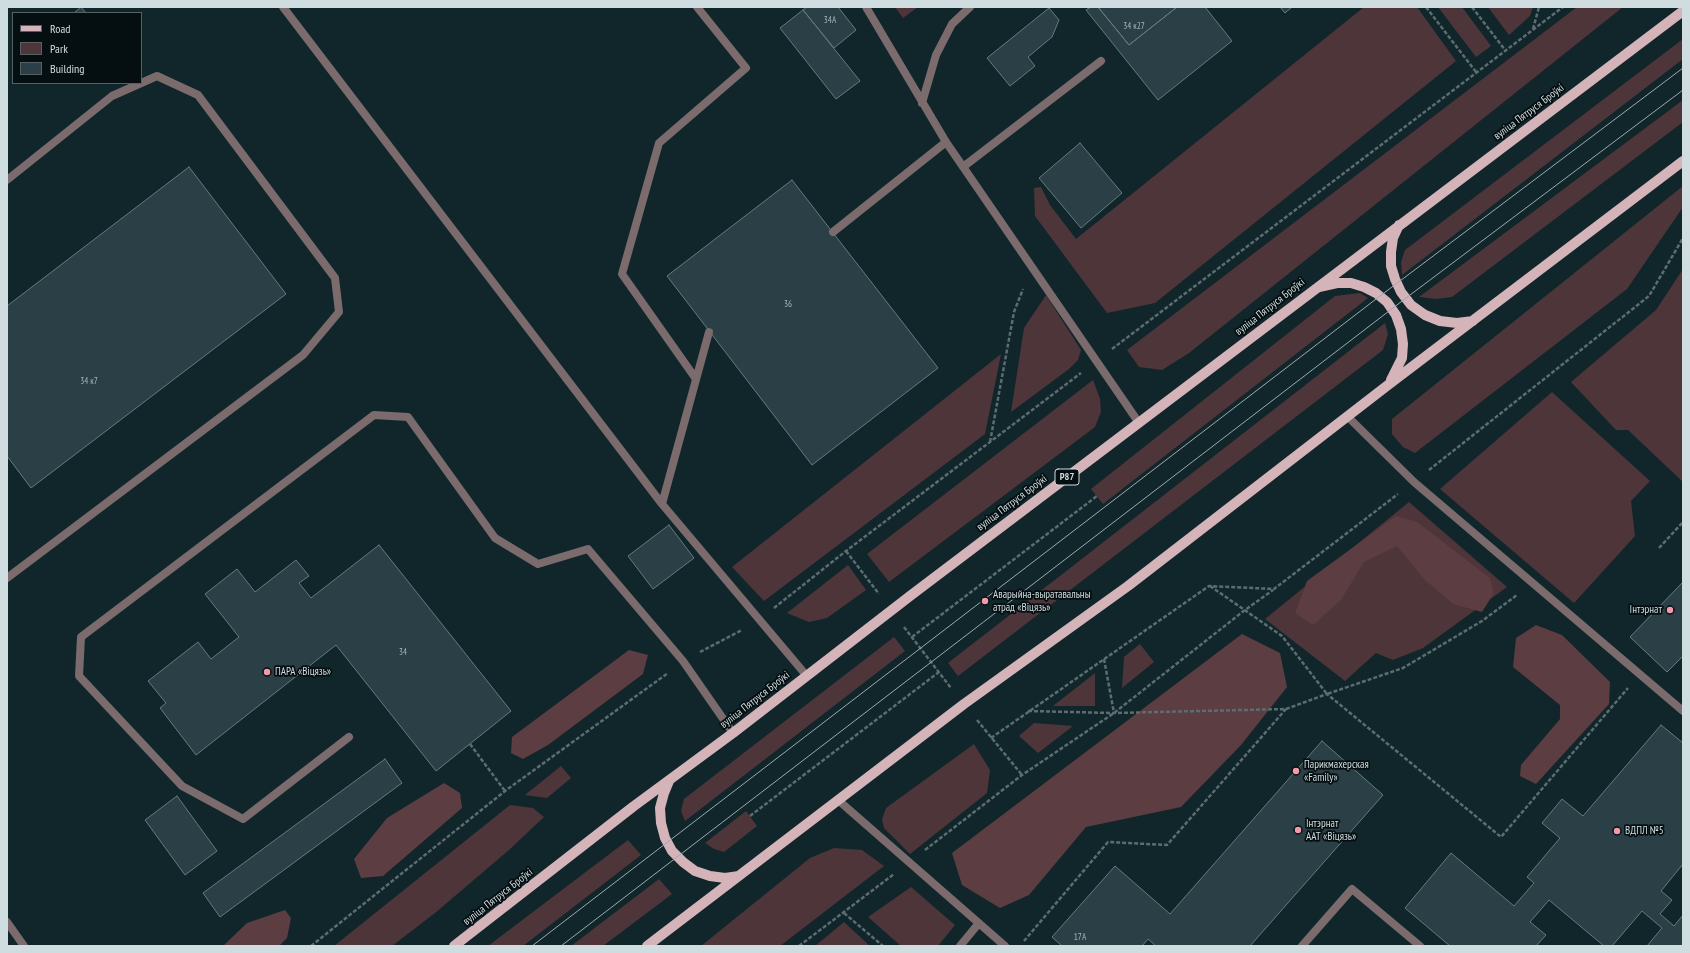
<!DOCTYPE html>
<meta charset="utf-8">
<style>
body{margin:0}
#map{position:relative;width:1690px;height:953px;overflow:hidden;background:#11262b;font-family:"PT Sans Narrow",sans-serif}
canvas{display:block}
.frame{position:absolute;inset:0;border:8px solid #d0dde0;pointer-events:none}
.legend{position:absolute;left:12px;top:12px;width:130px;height:72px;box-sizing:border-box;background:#050e10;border:1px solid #566163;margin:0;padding:5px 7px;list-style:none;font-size:12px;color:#d0dde0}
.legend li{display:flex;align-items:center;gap:8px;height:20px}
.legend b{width:20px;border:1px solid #566163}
</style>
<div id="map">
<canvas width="1690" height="953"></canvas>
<div class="frame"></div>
<ul class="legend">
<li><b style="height:5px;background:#d5b4b9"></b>Road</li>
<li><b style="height:11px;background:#4e3539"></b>Park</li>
<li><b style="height:11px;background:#2b4046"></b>Building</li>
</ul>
</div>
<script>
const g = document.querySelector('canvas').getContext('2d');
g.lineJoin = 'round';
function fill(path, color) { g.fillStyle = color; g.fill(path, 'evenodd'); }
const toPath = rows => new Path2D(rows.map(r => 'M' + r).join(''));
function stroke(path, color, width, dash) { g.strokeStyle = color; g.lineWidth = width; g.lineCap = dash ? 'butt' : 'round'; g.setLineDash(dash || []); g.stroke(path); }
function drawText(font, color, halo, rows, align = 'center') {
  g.font = font + ' "PT Sans Narrow",sans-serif'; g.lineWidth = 3.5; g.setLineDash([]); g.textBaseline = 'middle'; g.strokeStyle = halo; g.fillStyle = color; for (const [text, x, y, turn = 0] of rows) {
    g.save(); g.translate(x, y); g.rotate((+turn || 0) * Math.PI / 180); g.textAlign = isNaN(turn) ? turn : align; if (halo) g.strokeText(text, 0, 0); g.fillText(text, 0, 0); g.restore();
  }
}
const green = toPath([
 [895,7,918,7,903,18],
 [1364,7,1417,7,1456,61,1155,303,1107,313,1035,216,1034,188,1041,187,1050,205,1076,239],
 [1438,7,1462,7,1491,46,1476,57],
 [1488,7,1533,7,1530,16,1509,35],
 [1577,7,1623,7,1189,353,1162,370,1139,367,1127,350],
 [1683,39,1683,59,1402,275,1401,262,1405,250],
 [1683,100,1683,122,1452,297,1436,299,1419,297],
 [1683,186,1683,207,1627,289,1415,453,1403,447,1392,434,1392,419],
 [1683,269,1683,482,1628,430,1616,430,1571,382,1656,310],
 [1360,293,1368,298,1103,504,1091,489,1335,296],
 [1046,295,1081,350,1078,360,1069,369,1011,412,1024,328],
 [1385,323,1388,334,1383,350,958,676,948,663],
 [1001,354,985,434,764,601,732,567],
 [1093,380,1100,399,1101,412,1095,427,889,582,867,554],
 [1552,392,1650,481,1631,501,1635,536,1574,603,1440,489],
 [1409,502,1507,587,1423,648,1393,660,1376,653,1345,681,1265,619],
 [848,565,866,590,827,618,809,622,787,613],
 [894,637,905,651,685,821,681,811,684,799],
 [1140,644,1154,662,1122,688,1124,657],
 [1095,673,1095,706,1053,706],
 [1034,723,1073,726,1038,753,1019,736],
 [974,744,990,770,987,793,910,854,884,828,882,819,886,808],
 [561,766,571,778,547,798,525,795],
 [510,805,533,808,544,817,509,850,435,913,392,946,334,946],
 [746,811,757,826,724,852,714,849,705,843],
 [628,840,641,855,523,946,488,946],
 [834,848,862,850,884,866,780,946,701,946,810,858],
 [659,879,672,894,603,946,571,946],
 [911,887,955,925,938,946,901,946,868,917],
 [844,922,870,946,815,946]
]);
const forest = toPath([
 [1396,516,1417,522,1490,578,1494,593,1482,612,1453,604,1423,578,1397,546,1364,562,1341,600,1313,625,1295,613,1307,581],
 [1536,625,1562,635,1610,682,1609,704,1536,784,1520,776,1521,765,1560,719,1560,705,1513,667,1516,638],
 [1242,634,1280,653,1287,687,1241,745,1181,807,1086,827,1029,895,1000,908,962,885,952,853],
 [629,650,648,655,643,674,548,745,523,759,511,753,512,737],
 [444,783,460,793,462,808,383,876,361,878,354,859,387,818],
 [285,910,291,918,287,938,279,946,223,946,247,923]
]);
const building = toPath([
 [81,7,86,13,74,13,81,7],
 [807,7,838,7,856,30,834,48,803,10,807,7],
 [1091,7,1098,7,1129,45,1177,7,1205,7,1232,41,1158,100,1086,10,1091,7],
 [1098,7,1177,7,1129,45,1098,7],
 [1280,7,1292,7,1285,13,1280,7],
 [1049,8,1059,20,1052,37,1028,57,1035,66,1010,86,987,58,1049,8],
 [803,10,860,81,836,99,780,28,803,10],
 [1080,143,1122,193,1081,228,1039,178,1080,143],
 [189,167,286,294,31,488,7,456,7,306,189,167],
 [792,180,938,368,812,465,667,276,792,180],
 [669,525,694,558,653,589,628,556,669,525],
 [379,545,511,711,436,771,336,645,196,755,160,708,166,703,148,681,198,642,211,659,239,637,205,594,237,569,255,592,296,560,309,576,299,583,311,598,379,545],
 [1683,582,1683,656,1667,672,1630,637,1683,582],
 [1661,725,1683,743,1683,864,1661,891,1672,900,1660,914,1674,926,1683,915,1683,946,1647,946,1662,928,1642,911,1612,946,1604,946,1549,900,1530,922,1546,935,1536,946,1450,946,1405,908,1451,853,1514,906,1534,883,1527,877,1560,838,1542,823,1562,799,1583,816,1661,725],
 [1322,741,1383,795,1250,946,1156,946,1148,939,1142,946,1062,946,1052,937,1115,866,1170,914,1322,741],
 [385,759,402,783,220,917,203,893,385,759],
 [177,796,217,851,185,875,145,820,177,796]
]);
const path = toPath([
 [1426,7,1476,72],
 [1472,7,1505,50],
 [1533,29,1539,7],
 [1112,349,1563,7],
 [990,442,1014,312,1023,289],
 [1429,470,1649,296,1683,238],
 [1659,548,1683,522],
 [846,551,879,594],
 [1210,586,1282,636,1327,694,1403,668,1482,621,1517,595],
 [774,608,846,551,1081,373],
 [904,627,951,688],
 [912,637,1097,496],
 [700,652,742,630],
 [1104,659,1114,713],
 [1028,711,1114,713,1286,709,1327,694,1501,837,1628,688],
 [977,720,1022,775],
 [991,738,1209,586,1274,589,1398,494],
 [470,744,505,791],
 [750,816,939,672],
 [925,850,1022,775,1114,713,1245,610,1273,590],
 [844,913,883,946],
 [1024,941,1108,842,1167,845,1286,709],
 [311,946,505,791,668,673],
 [799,946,894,874]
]);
const service = toPath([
 [283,7,662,504],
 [866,7,946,142,1139,423],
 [922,103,936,55,952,24,970,7],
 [963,167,1101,61],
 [7,180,112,96,157,76,198,95,335,278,339,312,303,355,7,578],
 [833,232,946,142],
 [709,332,662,504,806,675],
 [696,379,622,274,659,143,746,68,697,7],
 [1347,416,1414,482,1683,711],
 [349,737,243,819,182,786,79,676,81,637,374,415,408,417,495,538,538,564,588,549,683,661,733,733],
 [838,800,1005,946],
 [7,922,24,946],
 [960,946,979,923],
 [1302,946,1352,889,1420,946]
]);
const primary = toPath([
 [1399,225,1393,238,1391,252,1391,266,1395,279,1401,292,1411,305,1425,315,1440,321,1457,323,1473,321],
 [1319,287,1337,283,1351,283,1364,287,1376,293,1387,302,1396,315,1401,329,1403,344,1402,358,1391,380],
 [669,781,664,793,660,808,661,823,665,838,672,851,683,862,695,871,710,876,725,878,739,876],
 [454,946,634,806,733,733,910,596,1683,11],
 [647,946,964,704,1128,586,1388,385,1683,161]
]);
const tram = toPath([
 [532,946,1380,296,1683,68],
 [561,946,1406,298,1683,90]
]);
const markers = [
 [985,601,4,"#f39aaa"],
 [1670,610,4,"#f39aaa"],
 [267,672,4,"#f39aaa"],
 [1296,771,4,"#f39aaa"],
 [1298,830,4,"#f39aaa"],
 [1617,831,4,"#f39aaa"]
];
const numberNames = [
 ["34А",830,20],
 ["34 к27",1134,26],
 ["36",788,304],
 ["34 к7",89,381],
 ["34",403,652],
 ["17А",1080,937]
];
const shields = [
 [1067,477,24]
];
const shieldNames = [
 ["Р87",1067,477]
];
const streetNames = [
 ["вуліца Пятруся Броўкі",1529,112,-37],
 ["вуліца Пятруся Броўкі",1270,307,-38],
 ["вуліца Пятруся Броўкі",1012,503,-37],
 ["вуліца Пятруся Броўкі",755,700,-38],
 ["вуліца Пятруся Броўкі",498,897,-38]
];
const poiNames = [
 ["Аварыйна-выратавальны",993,595],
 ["атрад «Віцязь»",993,608],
 ["Інтэрнат",1662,610,"right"],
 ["ПАРА «Віцязь»",275,672],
 ["Парикмахерская",1304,765],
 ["«Family»",1304,778],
 ["Інтэрнат",1306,824],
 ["ААТ «Віцязь»",1306,837],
 ["ВДПЛ №5",1625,831]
];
fill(green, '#4e3539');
fill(forest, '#5c3d42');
fill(building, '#2b4046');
stroke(building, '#647b82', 1);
stroke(path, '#5b6d71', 2.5, [4, 2]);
stroke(service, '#7b6b6d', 8);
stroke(primary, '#d5b4b9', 10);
stroke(tram, '#9baaae', 1);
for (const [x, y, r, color] of markers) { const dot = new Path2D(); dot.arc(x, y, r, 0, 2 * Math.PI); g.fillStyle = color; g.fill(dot); stroke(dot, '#050e10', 1.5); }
drawText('9px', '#a7b6ba', null, numberNames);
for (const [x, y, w] of shields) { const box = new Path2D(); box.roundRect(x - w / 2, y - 8, w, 16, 3); g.fillStyle = '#050e10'; g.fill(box); stroke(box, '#d0dde0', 1); }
drawText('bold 10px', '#d0dde0', null, shieldNames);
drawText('11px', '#d0dde0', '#050e10', streetNames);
drawText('11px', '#d0dde0', '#050e10', poiNames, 'left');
</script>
